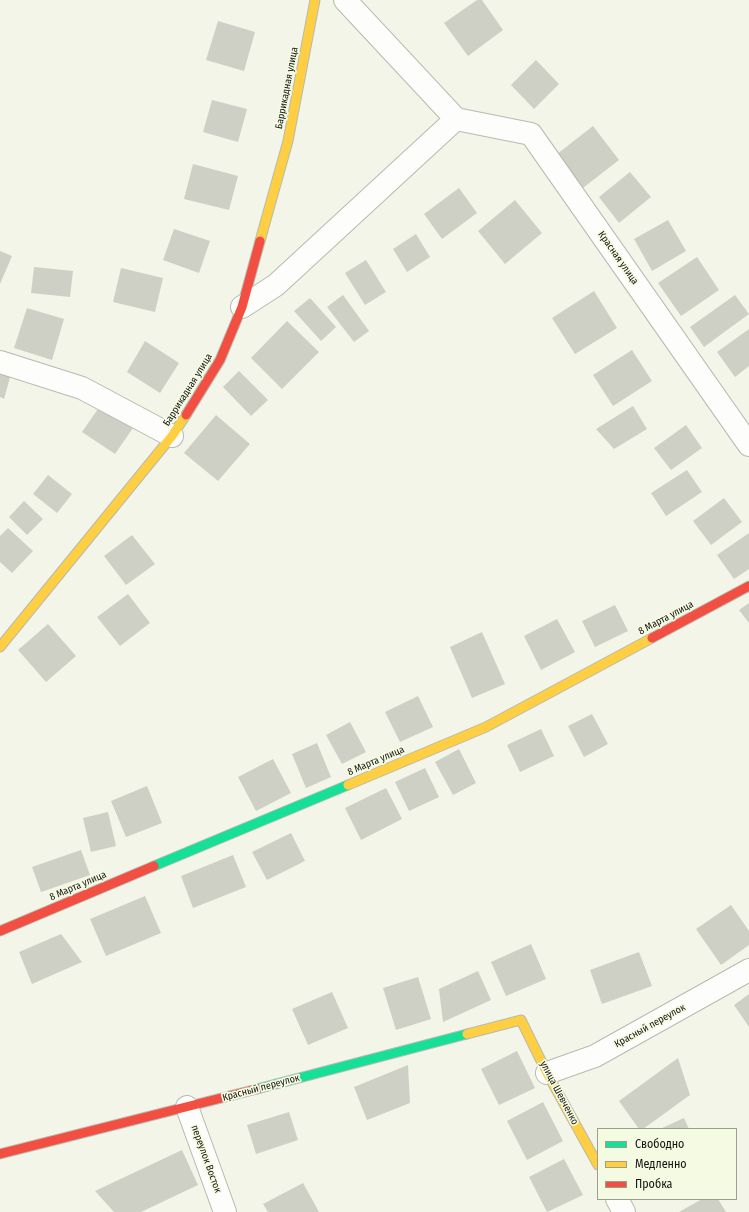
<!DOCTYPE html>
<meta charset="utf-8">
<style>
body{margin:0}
#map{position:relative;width:749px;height:1212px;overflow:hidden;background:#f2f5e8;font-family:"Fira Sans Condensed",sans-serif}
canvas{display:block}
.legend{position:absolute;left:597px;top:1128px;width:140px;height:72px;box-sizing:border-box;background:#f5fae3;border:1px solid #9b9f8e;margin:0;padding:5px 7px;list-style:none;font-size:12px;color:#15160f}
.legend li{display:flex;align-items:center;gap:8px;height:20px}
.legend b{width:20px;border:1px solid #9b9f8e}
</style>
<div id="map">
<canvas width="749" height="1212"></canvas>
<ul class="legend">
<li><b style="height:5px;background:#16e098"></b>Свободно</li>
<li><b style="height:5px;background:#ffcf43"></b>Медленно</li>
<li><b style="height:5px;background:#f24e42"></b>Пробка</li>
</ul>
</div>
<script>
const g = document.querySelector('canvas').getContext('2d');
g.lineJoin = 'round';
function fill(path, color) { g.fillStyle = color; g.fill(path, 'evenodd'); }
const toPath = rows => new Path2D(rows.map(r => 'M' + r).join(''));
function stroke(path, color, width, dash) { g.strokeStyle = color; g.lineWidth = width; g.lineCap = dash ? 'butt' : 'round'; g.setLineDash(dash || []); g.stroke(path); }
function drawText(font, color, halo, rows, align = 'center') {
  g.font = font + ' "Fira Sans Condensed",sans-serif'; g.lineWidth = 3.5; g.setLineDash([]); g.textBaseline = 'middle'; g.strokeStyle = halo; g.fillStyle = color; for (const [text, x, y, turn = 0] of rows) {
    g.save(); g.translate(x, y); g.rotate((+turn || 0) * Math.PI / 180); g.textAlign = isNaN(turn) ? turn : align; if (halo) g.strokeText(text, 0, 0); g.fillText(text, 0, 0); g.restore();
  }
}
const building = toPath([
 [477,0,482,0,503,30,468,56,444,23],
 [218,21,255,32,244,71,206,60],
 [536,60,559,84,534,109,511,85],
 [212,100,247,109,238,142,203,132],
 [593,126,619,160,579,191,552,158],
 [193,164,238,176,229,210,184,199],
 [630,172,651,197,619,223,599,197],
 [459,188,477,213,442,239,424,214],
 [515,200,542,233,505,264,478,231],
 [668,220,686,251,652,271,634,239],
 [174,229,210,241,199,273,163,260],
 [416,234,430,257,407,272,393,249],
 [0,251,12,256,0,284],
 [697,257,719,290,681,316,658,283],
 [366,260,386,292,365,305,345,273],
 [34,267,73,271,70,297,31,293],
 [121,268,163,278,155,312,113,302],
 [594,291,617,328,575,354,552,318],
 [343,295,369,331,354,342,327,307],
 [735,295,749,314,704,347,690,327],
 [310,298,336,327,321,341,294,311],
 [27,308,64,319,52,360,14,348],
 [287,321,319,352,282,389,251,358],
 [749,329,749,366,735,377,717,352],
 [145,341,179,363,160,393,127,372],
 [632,350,652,381,613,406,593,375],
 [0,371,11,374,4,399,0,397],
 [239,371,268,400,251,416,223,387],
 [102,403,135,425,115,454,82,432],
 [633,406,647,429,614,449,596,429],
 [216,415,250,444,218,481,184,453],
 [686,425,702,448,671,470,654,448],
 [687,470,702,492,666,516,651,493],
 [48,475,72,494,57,513,33,494],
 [724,498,742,522,711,545,693,521],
 [24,501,43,519,27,535,9,517],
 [8,528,33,551,12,573,0,562,0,536],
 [749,533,749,569,734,579,717,555],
 [132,535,155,564,126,585,104,556],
 [128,594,150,623,120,646,97,617],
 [749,603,749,623,739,610],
 [615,605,628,631,595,647,582,621],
 [557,619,575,652,541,670,524,636],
 [48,624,76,656,46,682,18,650],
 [482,632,505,684,472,698,450,647],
 [418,696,433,727,400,742,385,712],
 [592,714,608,744,584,757,568,726],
 [350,722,366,752,342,764,326,735],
 [541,729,554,756,520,772,507,745],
 [317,743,331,777,306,788,292,754],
 [459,749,476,783,453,795,435,762],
 [273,759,291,793,256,811,238,777],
 [425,768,439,797,409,811,395,782],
 [147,786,162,823,126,837,111,801],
 [386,788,402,819,361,840,345,808],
 [108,812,116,846,91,852,83,818],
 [291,833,305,861,267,880,252,852],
 [81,850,90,875,41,892,32,867],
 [233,855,246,887,193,908,181,876],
 [145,896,161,933,106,956,90,919],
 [731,905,749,931,749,945,721,965,696,929],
 [61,934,82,962,32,984,19,952],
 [531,944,546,979,506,996,491,962],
 [639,952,652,986,602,1004,590,970],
 [478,971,491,1000,443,1022,439,989],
 [418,977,431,1019,396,1030,383,988],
 [332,992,348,1028,308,1045,292,1009],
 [749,994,749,1027,734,1005],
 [517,1051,535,1088,499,1105,481,1069],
 [678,1058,690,1095,643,1129,639,1129,619,1101],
 [408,1065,410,1103,367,1120,354,1087],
 [543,1102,563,1141,527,1160,507,1121],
 [289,1112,298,1140,256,1154,247,1125],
 [684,1118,689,1129,660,1129],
 [182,1150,198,1185,141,1212,114,1212,95,1191],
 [564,1159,583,1195,547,1212,529,1177],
 [303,1183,319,1212,268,1212,263,1204],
 [702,1199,718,1199,726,1212,679,1212]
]);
const street = toPath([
 [345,0,456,119,531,134,749,445],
 [242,307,276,285,456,119],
 [0,362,82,388,172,436],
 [547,1073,595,1056,749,970],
 [187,1107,225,1212],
 [617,1199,624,1212]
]);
const fast = toPath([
 [154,866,348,785],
 [257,1089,467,1034]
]);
const slow = toPath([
 [260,241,288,141,315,0],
 [0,647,172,436,186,415],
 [348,785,486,727,652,638],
 [467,1034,521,1020,547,1073,598,1165]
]);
const jam = toPath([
 [186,415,220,360,242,307,260,241],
 [652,638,749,586],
 [0,931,154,866],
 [0,1154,257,1089]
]);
const streetNames = [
 ["Баррикадная улица",287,88,-79],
 ["Красная улица",618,258,55],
 ["Баррикадная улица",188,390,-58],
 ["8 Марта улица",666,618,-28],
 ["8 Марта улица",376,761,-23],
 ["8 Марта улица",78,886,-23],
 ["Красный переулок",650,1026,-29],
 ["Красный переулок",261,1088,-15],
 ["улица Шевченко",559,1093,62],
 ["переулок Восток",206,1159,70]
];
fill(building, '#ced0c6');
stroke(street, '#b7bab0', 24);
stroke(fast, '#b7bab0', 11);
stroke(slow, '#b7bab0', 11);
stroke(jam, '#b7bab0', 11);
stroke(street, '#fdfefc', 22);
stroke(fast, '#16e098', 9);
stroke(slow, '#ffcf43', 9);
stroke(jam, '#f24e42', 9);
drawText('10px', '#15160f', '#f5fae3', streetNames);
</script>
